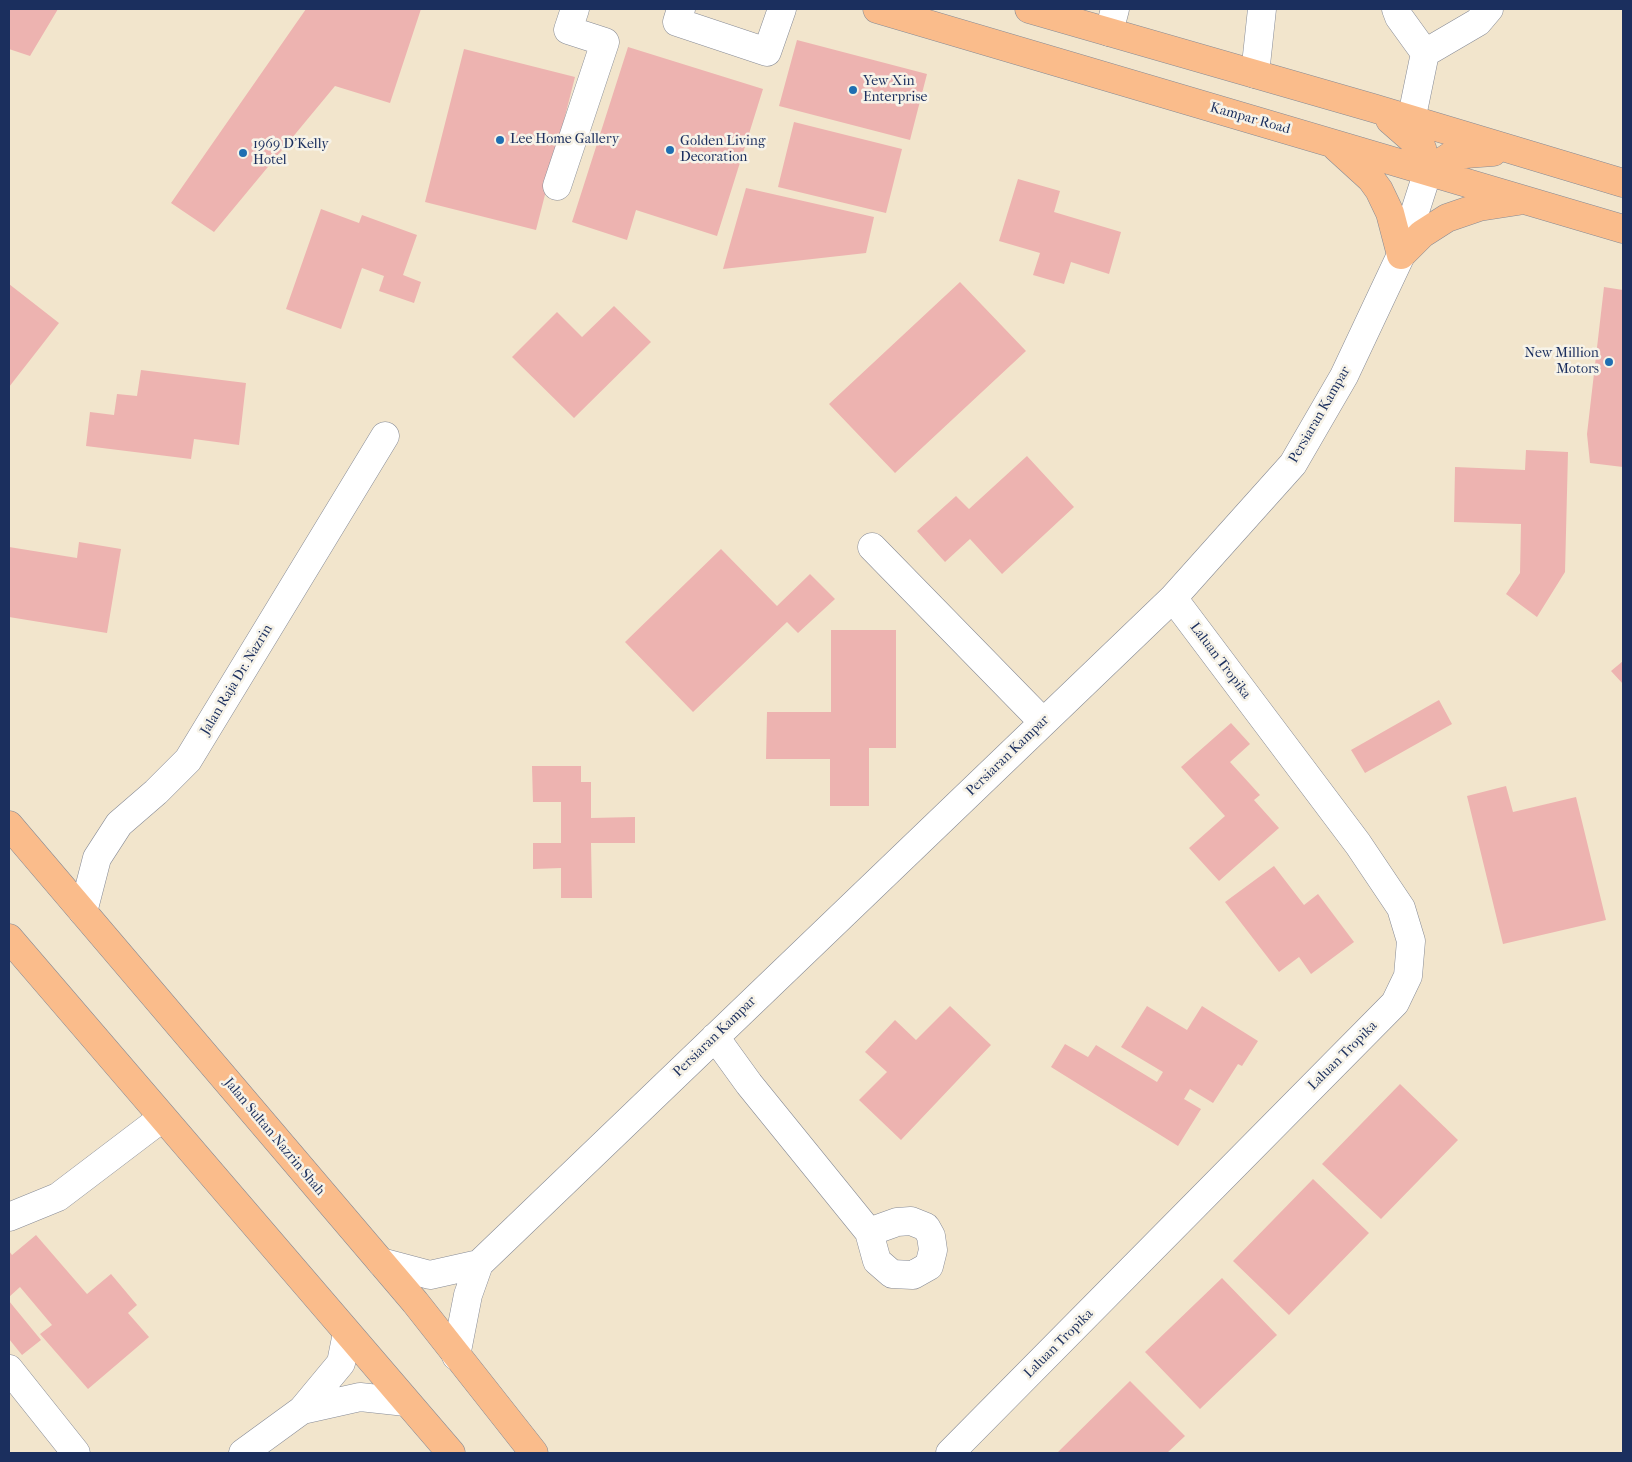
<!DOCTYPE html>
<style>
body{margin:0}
#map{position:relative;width:1632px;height:1462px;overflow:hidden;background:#f2e5cc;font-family:"IM FELL French Canon",serif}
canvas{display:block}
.frame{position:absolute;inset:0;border:10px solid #1b2f5e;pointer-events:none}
</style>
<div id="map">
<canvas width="1632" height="1462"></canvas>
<div class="frame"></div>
</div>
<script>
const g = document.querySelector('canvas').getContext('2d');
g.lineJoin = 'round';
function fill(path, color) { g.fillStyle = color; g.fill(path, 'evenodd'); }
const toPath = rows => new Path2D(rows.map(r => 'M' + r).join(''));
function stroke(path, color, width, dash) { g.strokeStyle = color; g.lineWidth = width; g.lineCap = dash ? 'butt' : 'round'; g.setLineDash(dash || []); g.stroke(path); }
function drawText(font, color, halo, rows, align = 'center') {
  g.font = font + ' "IM FELL French Canon",serif'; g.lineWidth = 5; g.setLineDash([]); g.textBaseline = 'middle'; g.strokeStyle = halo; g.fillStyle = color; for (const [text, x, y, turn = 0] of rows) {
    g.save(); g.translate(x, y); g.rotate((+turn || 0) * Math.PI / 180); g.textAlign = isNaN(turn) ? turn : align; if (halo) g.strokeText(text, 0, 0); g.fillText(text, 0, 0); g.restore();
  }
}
const building = toPath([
 [9,9,58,9,30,56,9,49],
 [306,9,421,9,390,103,335,86,214,232,171,203],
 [797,40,927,74,910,140,779,106],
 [628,47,763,89,717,236,636,210,627,240,572,222],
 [464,49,575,77,536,230,425,202],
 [794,122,902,149,886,213,778,187],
 [1018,179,1060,191,1054,212,1121,232,1109,274,1071,262,1064,284,1033,275,1040,253,999,241],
 [746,188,874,217,866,253,723,269],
 [321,209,359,223,362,215,417,235,403,275,421,282,414,303,379,291,384,276,362,268,341,329,286,309],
 [960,282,1026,351,895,473,829,404],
 [9,284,59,323,9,387],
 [1604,287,1623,290,1623,467,1590,463,1587,434],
 [614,306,651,342,574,418,512,357,557,312,582,337],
 [141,370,246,383,239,445,194,439,191,459,86,446,90,412,114,415,117,394,137,396],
 [1526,450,1568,452,1565,572,1537,617,1506,594,1520,573,1521,524,1454,522,1455,467,1525,470],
 [1027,456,1074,507,1002,574,970,539,945,562,917,531,956,496,969,509],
 [79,542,121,549,107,633,9,617,9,547,77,558],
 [721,549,777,606,810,574,835,599,798,633,787,622,693,712,625,642],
 [831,630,896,630,896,748,869,748,869,806,830,806,830,759,766,759,767,712,831,712],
 [1623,661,1623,684,1611,671],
 [1439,700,1452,724,1365,773,1351,750],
 [1231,723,1250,744,1230,762,1260,795,1254,800,1279,828,1219,881,1189,848,1225,816,1181,767],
 [532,766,581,766,581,782,591,782,591,818,635,817,635,843,591,843,592,898,561,898,561,868,533,869,533,843,561,843,561,802,533,802],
 [1506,786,1513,812,1576,797,1606,920,1503,944,1467,796],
 [1274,866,1304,905,1318,894,1354,942,1311,974,1299,957,1279,972,1225,902],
 [950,1006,991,1045,901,1140,859,1100,887,1072,865,1052,895,1020,916,1040],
 [1147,1006,1187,1030,1202,1006,1258,1041,1242,1066,1238,1064,1213,1103,1190,1089,1184,1099,1201,1109,1178,1146,1051,1067,1065,1044,1088,1057,1096,1045,1157,1082,1163,1072,1121,1047],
 [1400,1084,1458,1140,1381,1219,1322,1164],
 [1313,1179,1369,1233,1289,1315,1233,1261],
 [36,1235,87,1294,111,1274,137,1305,128,1313,149,1337,88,1389,40,1334,52,1325,20,1287,9,1297,9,1251,12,1255],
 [1222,1278,1277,1335,1200,1409,1145,1352],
 [9,1301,41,1340,22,1355,9,1339],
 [1130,1381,1185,1436,1167,1453,1057,1453]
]);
const minor = toPath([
 [681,9,677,22,767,52,782,9],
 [1396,9,1399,17,1425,53],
 [1109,32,1115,9],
 [1255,74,1262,9],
 [1411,121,1425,53,1478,22,1489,9],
 [557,186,605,42,568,30,575,9],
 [872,547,1043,722],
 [83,912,97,858,119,824,156,792,188,760,385,436],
 [715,1037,749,1084,869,1232,877,1261,892,1274,913,1275,929,1266,933,1250,931,1236,926,1227,911,1221,897,1222,869,1232],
 [9,1217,58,1197,162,1118],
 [381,1262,430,1275,479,1264],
 [456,1356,468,1295,479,1264,1173,598,1293,464,1344,376,1401,255,1428,171],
 [9,1369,76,1453],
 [302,1410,360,1397,406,1402],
 [243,1453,302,1410,341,1363,347,1333],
 [950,1453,1395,1003,1408,976,1411,941,1401,908,1358,844,1173,598]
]);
const major = toPath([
 [877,9,1623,229],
 [1029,9,1373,108,1623,183],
 [1390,120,1422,148,1428,171],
 [1337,148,1371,179,1379,190,1390,213,1401,255],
 [1428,171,1452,155,1493,152],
 [1401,255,1422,234,1447,218,1479,207,1518,201]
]);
const highway = toPath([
 [9,825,415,1302,534,1453],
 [9,938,451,1453]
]);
const markers = [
 [853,90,5,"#1f6fb2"],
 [500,140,5,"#1f6fb2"],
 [670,150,5,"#1f6fb2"],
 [243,153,5,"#1f6fb2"],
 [1609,362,5,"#1f6fb2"]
];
const poiNames = [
 ["Yew Xin",863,82],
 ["Enterprise",863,98],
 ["Lee Home Gallery",510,140],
 ["Golden Living",680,142],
 ["Decoration",680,158],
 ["1969 D'Kelly",253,145],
 ["Hotel",253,161],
 ["New Million",1599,354,"right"],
 ["Motors",1599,370,"right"]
];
const streetNames = [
 ["Kampar Road",1250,119,16],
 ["Persiaran Kampar",1320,415,-60],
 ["Laluan Tropika",1220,661,53],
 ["Jalan Raja Dr. Nazrin",237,680,-59],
 ["Persiaran Kampar",1008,756,-44],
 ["Persiaran Kampar",715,1037,-44],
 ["Laluan Tropika",1343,1056,-45],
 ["Jalan Sultan Nazrin Shah",274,1137,50],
 ["Laluan Tropika",1059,1344,-45]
];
fill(building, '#edb3b0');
stroke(minor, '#868a95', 29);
stroke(major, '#868a95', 29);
stroke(highway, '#868a95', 29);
stroke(minor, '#fff', 28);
stroke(major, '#fabc8b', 28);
stroke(highway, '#fabc8b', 28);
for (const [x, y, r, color] of markers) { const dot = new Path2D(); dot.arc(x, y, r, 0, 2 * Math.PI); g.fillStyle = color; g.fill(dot); stroke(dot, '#f7f3e8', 2); }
drawText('14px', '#1b2f5e', '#f7f3e8', poiNames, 'left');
drawText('14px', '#1b2f5e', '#f7f3e8', streetNames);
</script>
